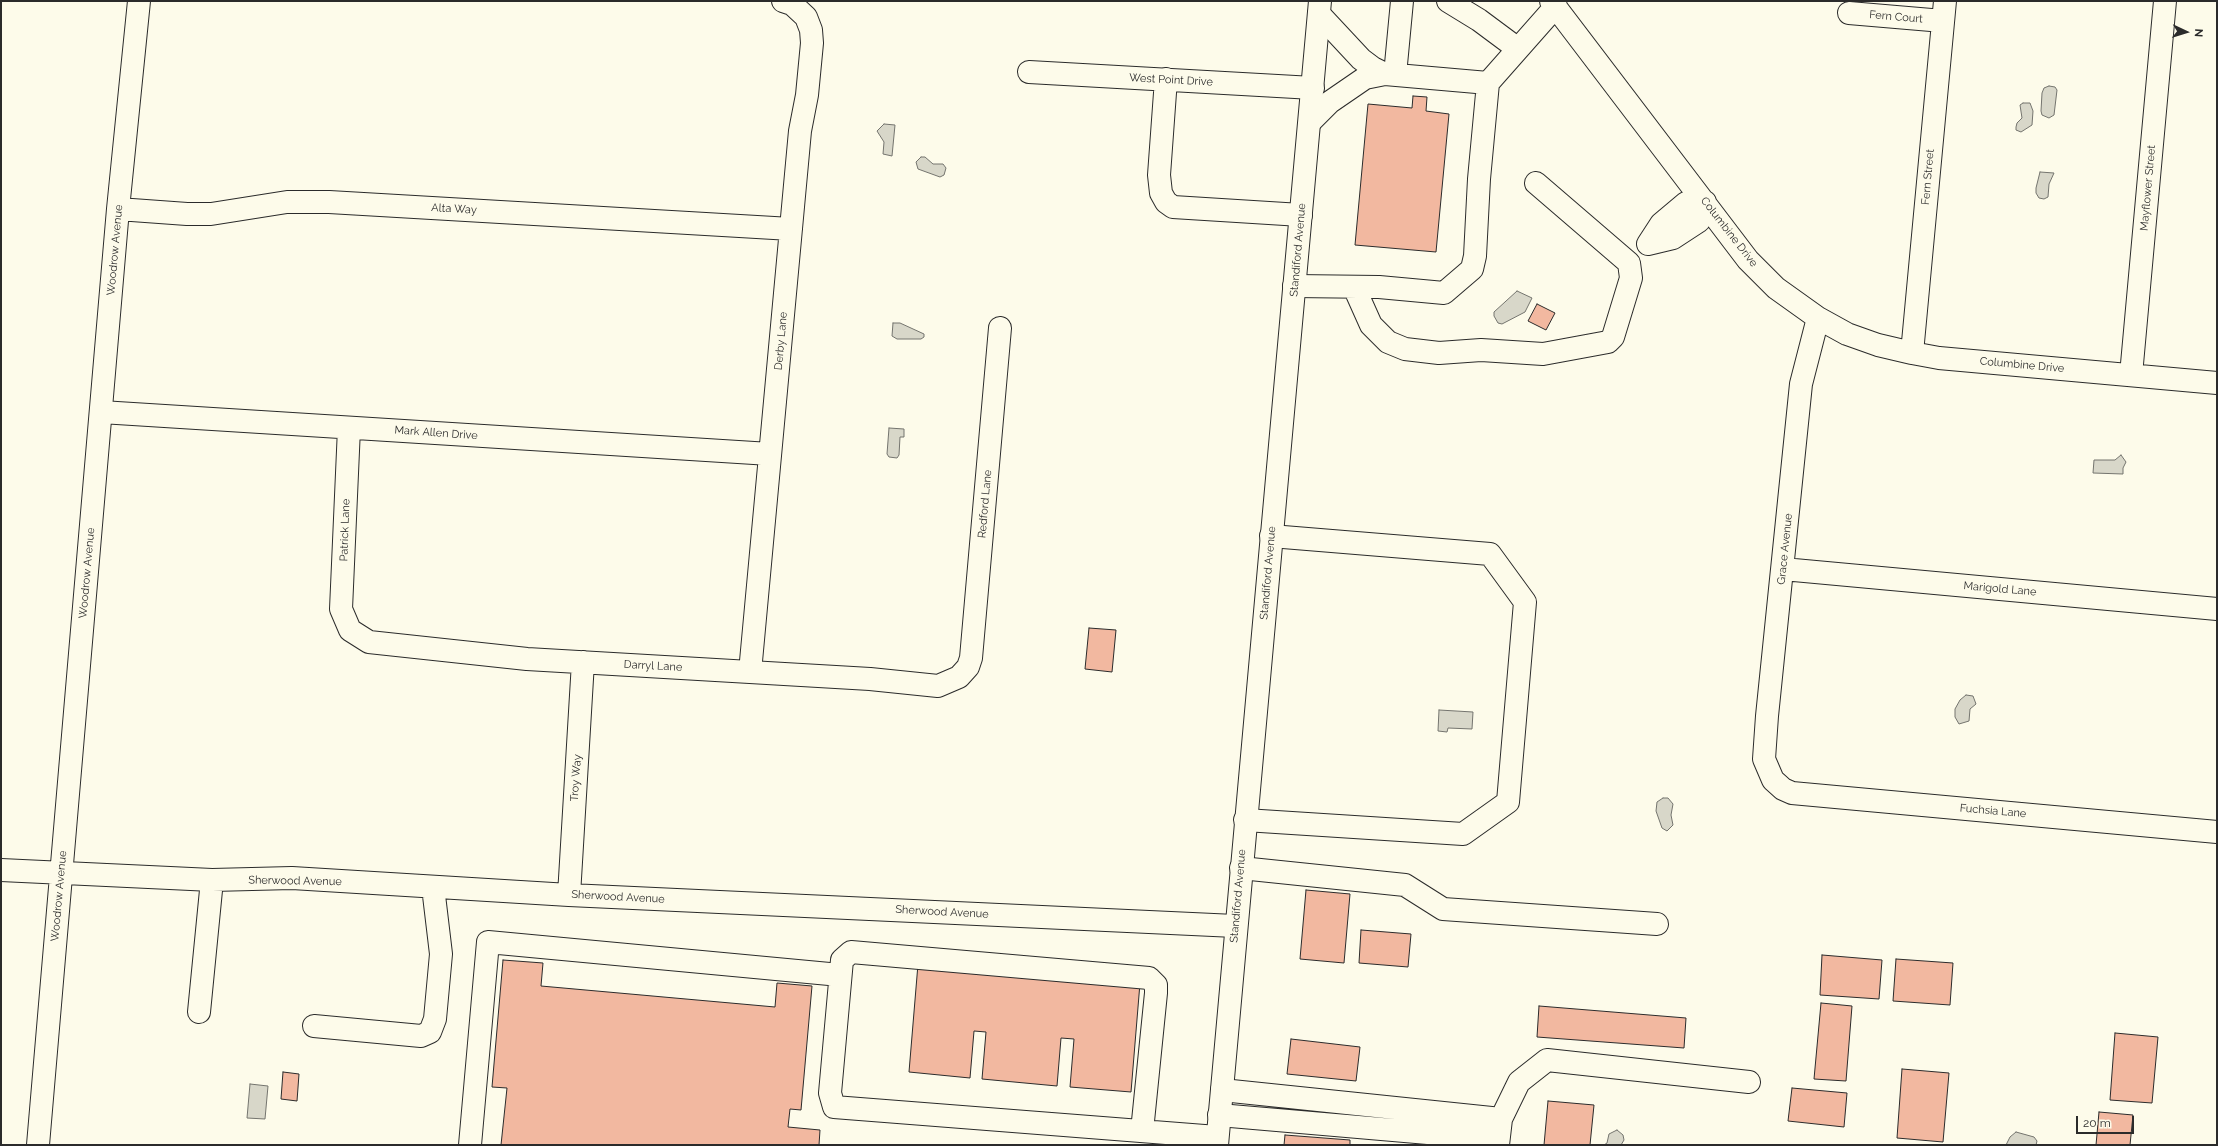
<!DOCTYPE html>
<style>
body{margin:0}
#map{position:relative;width:2218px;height:1146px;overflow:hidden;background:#fdfbea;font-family:Raleway,sans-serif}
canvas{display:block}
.frame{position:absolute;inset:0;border:2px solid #2b2b2b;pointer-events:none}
.north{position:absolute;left:2166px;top:12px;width:40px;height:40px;-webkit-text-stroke:3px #fdfbea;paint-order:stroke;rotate:94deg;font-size:11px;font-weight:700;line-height:16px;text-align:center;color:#2b2b2b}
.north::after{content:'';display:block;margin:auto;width:14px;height:18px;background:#2b2b2b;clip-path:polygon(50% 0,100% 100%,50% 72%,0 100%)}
.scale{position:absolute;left:2076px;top:1116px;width:58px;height:18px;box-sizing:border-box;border:2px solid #2b2b2b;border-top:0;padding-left:5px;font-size:12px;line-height:14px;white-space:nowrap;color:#2b2b2b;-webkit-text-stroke:3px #fdfbea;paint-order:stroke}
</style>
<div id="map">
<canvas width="2218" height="1146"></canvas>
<div class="frame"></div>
<div class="north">N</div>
<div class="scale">20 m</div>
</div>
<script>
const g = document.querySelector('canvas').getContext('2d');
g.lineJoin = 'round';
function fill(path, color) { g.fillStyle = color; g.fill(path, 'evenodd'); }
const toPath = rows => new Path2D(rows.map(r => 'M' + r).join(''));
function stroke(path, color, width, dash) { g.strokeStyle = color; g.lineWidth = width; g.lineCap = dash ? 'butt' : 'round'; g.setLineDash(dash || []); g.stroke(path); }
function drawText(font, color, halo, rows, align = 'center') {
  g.font = font + ' Raleway,sans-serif'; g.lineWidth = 3; g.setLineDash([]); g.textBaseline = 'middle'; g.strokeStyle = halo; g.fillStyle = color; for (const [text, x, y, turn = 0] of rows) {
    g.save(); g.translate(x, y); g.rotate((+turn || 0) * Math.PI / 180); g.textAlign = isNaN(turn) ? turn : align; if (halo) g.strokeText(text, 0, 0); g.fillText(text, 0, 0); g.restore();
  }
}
const water = toPath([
 [2049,86,2055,87,2057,90,2054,115,2049,118,2042,115,2041,111,2042,93,2044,88,2049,86],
 [2023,103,2030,103,2033,111,2032,125,2021,132,2016,130,2016,127,2017,123,2022,118,2020,105,2023,103],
 [884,124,895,125,892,156,883,154,884,142,877,131,884,124],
 [921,157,925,157,933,164,943,164,946,168,944,175,940,177,918,169,916,162,921,157],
 [2040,172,2054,173,2049,184,2048,197,2044,199,2039,198,2036,193,2036,188,2040,172],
 [1517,291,1532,298,1525,312,1502,324,1498,323,1494,316,1494,312,1517,291],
 [893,323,900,323,924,334,924,337,921,339,897,339,892,336,893,323],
 [889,428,904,429,904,437,900,437,899,455,897,458,889,457,887,454,889,428],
 [2121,455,2126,462,2123,468,2123,474,2093,473,2094,460,2115,460,2121,455],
 [1966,695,1973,696,1976,704,1970,709,1969,721,1959,724,1955,717,1955,709,1960,700,1966,695],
 [1439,710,1473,712,1472,729,1448,728,1447,732,1438,731,1439,710],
 [1663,798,1668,798,1673,804,1671,815,1673,825,1667,831,1662,828,1656,811,1657,802,1663,798],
 [250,1084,268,1086,265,1119,247,1118,250,1084],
 [1617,1130,1623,1135,1624,1140,1621,1145,1604,1145,1607,1143,1609,1134,1617,1130],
 [2016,1132,2034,1137,2037,1141,2036,1145,2006,1145,2010,1137,2016,1132]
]);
const building = toPath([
 [1413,96,1427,97,1426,111,1449,114,1436,252,1355,245,1368,104,1412,108,1413,96],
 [1537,304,1555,313,1546,330,1528,321,1537,304],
 [1089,628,1116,630,1112,672,1085,669,1089,628],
 [1306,890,1350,894,1344,963,1300,959,1306,890],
 [1361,930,1411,934,1408,967,1359,963,1361,930],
 [1822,955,1882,960,1879,999,1820,995,1822,955],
 [1896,959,1953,963,1950,1005,1893,1001,1896,959],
 [503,960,543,963,541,986,775,1007,777,983,812,986,801,1110,790,1109,788,1127,820,1130,819,1145,501,1145,507,1088,492,1087,503,960],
 [918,964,1140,983,1131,1092,1070,1087,1074,1039,1061,1038,1057,1086,982,1079,986,1032,974,1031,970,1078,909,1072,918,964],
 [1821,1003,1852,1006,1846,1081,1814,1079,1821,1003],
 [1539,1006,1686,1018,1684,1048,1537,1037,1539,1006],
 [2115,1033,2158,1037,2152,1103,2110,1100,2115,1033],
 [1291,1039,1360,1047,1356,1081,1287,1074,1291,1039],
 [1902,1069,1949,1073,1943,1142,1897,1138,1902,1069],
 [283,1072,299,1074,297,1101,281,1099,283,1072],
 [1792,1088,1847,1093,1844,1127,1788,1121,1792,1088],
 [1548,1101,1594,1105,1590,1145,1544,1145,1548,1101],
 [2099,1112,2133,1115,2130,1145,2096,1145,2099,1112],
 [1285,1135,1350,1140,1350,1145,1284,1145,1285,1135]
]);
const minor = toPath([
 [1448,1,1479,20,1518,49],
 [1551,1,1748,260,1776,288,1818,318,1847,334,1878,345,1912,353,1939,358,2217,383],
 [1849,13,1943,21],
 [1319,14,1361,59,1373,68,1385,74],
 [1029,72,1313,88],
 [1395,75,1402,1],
 [1166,79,1159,175,1161,193,1166,202,1173,207,1301,215],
 [1310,122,1330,102,1365,78,1385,74,1488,83],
 [1705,202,1699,221,1673,238,1648,244,1661,224,1686,203,1705,202],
 [118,209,187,214,211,214,287,202,329,202,791,229],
 [1294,286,1379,287,1444,293,1472,269,1475,256,1479,179,1488,83,1556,6],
 [1354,287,1371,325,1388,342,1405,349,1439,353,1481,350,1543,354,1608,342,1613,337,1631,278,1629,263,1536,183],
 [1818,318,1801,384,1767,716,1764,759,1773,780,1783,789,1792,793,2217,832],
 [1912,353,1945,1],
 [2131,375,2165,1],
 [101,412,770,454],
 [349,428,341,609,350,630,369,642,527,659,870,679,938,686,959,677,968,667,971,658,1000,328],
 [1783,569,2217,609],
 [750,672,800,131,807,95,812,43,811,30,806,17,792,4,783,1],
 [1245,820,1463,834,1508,802,1525,602,1490,554,1271,536],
 [1241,868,1405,885,1443,909,1657,924],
 [1,870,212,880,292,878,569,895,1235,926],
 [569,895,583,662],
 [199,1012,212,880],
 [314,1026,421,1036,430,1032,435,1019,441,954,433,887],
 [1222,1090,1501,1119],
 [1219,1115,1497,1139],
 [1142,1131,1156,993,1156,985,1149,978,851,952,842,960,830,1093,834,1107,1217,1137],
 [38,1145,118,209,139,1],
 [470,1145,488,942,840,975],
 [1498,1145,1501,1119,1519,1082,1547,1060,1749,1082]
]);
const major = toPath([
 [1217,1145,1320,1]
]);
const streetNames = [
 ["Fern Court",1896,17,5],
 ["West Point Drive",1171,80,3],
 ["Fern Street",1928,177,-85],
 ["Mayflower Street",2148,188,-85],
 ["Alta Way",454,209,3],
 ["Columbine Drive",1729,232,52],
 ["Woodrow Avenue",115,250,-85],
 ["Standiford Avenue",1298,250,-85],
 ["Derby Lane",781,341,-85],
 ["Columbine Drive",2022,365,5],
 ["Mark Allen Drive",436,433,4],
 ["Redford Lane",985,504,-85],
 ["Patrick Lane",345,530,-88],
 ["Grace Avenue",1785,549,-84],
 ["Woodrow Avenue",87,573,-85],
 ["Standiford Avenue",1268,573,-85],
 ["Marigold Lane",2000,589,5],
 ["Darryl Lane",653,666,3],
 ["Troy Way",576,778,-86],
 ["Fuchsia Lane",1993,811,5],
 ["Sherwood Avenue",295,881,1],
 ["Woodrow Avenue",59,896,-85],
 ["Standiford Avenue",1238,896,-85],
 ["Sherwood Avenue",618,897,3],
 ["Sherwood Avenue",942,912,3]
];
fill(water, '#d8d7c9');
stroke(water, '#74746e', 1);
fill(building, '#f2b8a0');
stroke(building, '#2b2b2b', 1);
stroke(minor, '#2b2b2b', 24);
stroke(major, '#2b2b2b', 24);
stroke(minor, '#fdfbea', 22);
stroke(major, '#fdfbea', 22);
drawText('11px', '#2b2b2b', '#fdfbea', streetNames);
</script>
